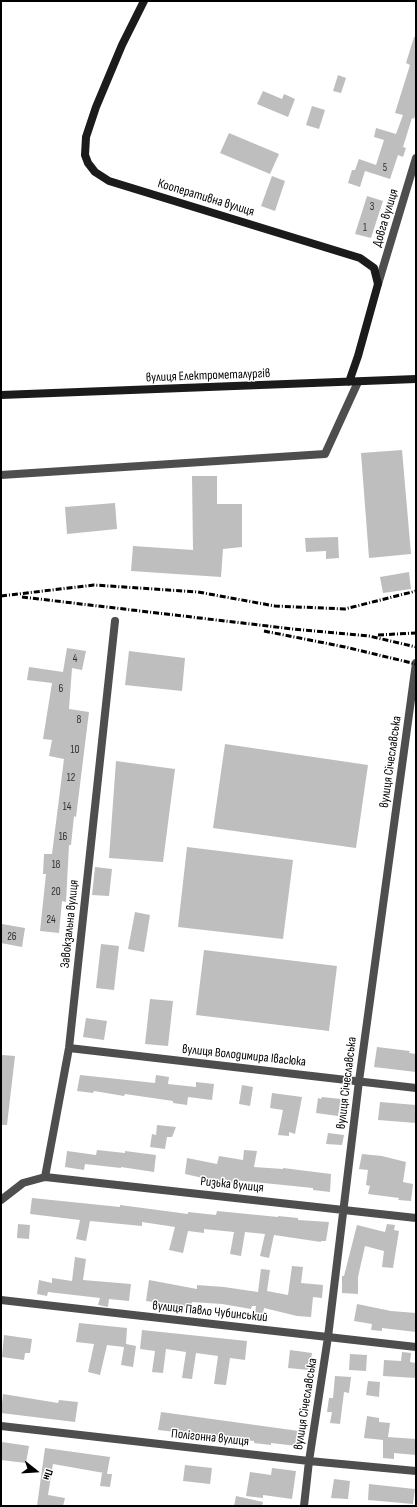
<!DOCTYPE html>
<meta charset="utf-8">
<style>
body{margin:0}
#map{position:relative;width:417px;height:1507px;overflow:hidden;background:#fff;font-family:"Sofia Sans Condensed",sans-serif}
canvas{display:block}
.frame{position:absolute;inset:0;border:2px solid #000;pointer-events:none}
.north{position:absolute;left:16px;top:1451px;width:40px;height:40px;-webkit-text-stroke:3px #fff;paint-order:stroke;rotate:107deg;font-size:11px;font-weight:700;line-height:16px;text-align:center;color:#000}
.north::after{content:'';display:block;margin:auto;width:14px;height:18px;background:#000;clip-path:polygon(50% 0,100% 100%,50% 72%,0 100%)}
</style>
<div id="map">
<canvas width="417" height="1507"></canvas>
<div class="frame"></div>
<div class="north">Пн</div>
</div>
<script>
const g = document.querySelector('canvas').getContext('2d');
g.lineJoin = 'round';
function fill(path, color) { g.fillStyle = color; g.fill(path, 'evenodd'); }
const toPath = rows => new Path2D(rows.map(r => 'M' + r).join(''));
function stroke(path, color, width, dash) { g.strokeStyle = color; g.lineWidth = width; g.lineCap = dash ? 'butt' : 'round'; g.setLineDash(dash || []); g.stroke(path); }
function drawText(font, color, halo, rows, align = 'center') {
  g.font = font + ' "Sofia Sans Condensed",sans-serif'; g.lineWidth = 3; g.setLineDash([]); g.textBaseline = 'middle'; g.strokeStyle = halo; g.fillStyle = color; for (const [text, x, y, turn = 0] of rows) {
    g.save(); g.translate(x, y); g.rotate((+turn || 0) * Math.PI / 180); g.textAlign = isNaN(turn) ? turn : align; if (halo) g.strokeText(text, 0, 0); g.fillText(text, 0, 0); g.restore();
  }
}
const building = toPath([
 [414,37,416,37,416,113,414,119,412,118,403,147,406,148,403,157,398,155,390,179,365,171,360,187,348,183,352,170,355,170,359,159,376,165,384,140,374,137,376,128,396,134,403,115,395,113,410,65,406,63],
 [338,75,346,78,341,93,333,91],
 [263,91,282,99,284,94,295,99,288,117,257,104],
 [312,106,325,110,319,129,306,125],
 [229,133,279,154,270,174,220,153],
 [272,176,285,181,275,211,261,206],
 [367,196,383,201,371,238,355,234],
 [402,450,411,554,369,558,361,453],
 [192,476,217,476,217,504,242,504,242,547,223,549,221,577,131,571,133,546,193,550],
 [115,503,117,529,67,534,65,507],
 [338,537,339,558,326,559,326,551,306,552,305,538],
 [409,572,411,589,383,593,380,577],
 [67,648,86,651,82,670,72,668,69,709,89,712,76,817,74,816,71,845,69,845,66,902,62,901,59,933,40,931,46,874,43,874,44,854,52,854,64,759,49,756,52,740,43,739,52,683,27,680,29,667,63,672],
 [129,651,185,658,182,691,125,685],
 [225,744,368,765,356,848,213,828],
 [116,761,175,769,163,862,109,858],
 [187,847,293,860,283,939,178,927],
 [95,867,112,869,109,896,92,895],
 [135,912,150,915,144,952,128,949],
 [2,924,25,928,22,947,1,943],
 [101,944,119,946,114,990,96,988],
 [204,950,337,966,329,1031,196,1015],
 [150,999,173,1001,168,1046,145,1044],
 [86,1018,107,1021,104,1040,83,1037],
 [377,1047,410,1051,409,1053,416,1054,416,1072,374,1067],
 [2,1055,15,1056,7,1125,1,1125],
 [80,1075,155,1083,156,1075,169,1077,168,1084,196,1087,196,1082,214,1084,212,1100,188,1097,187,1105,173,1103,173,1101,125,1094,124,1096,94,1091,93,1093,77,1091],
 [242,1085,253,1087,250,1106,239,1104],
 [272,1093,302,1097,295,1134,289,1132,289,1136,278,1135,283,1110,270,1108],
 [322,1097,341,1099,338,1116,316,1113,318,1098,321,1099],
 [380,1102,416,1105,416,1123,378,1120],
 [157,1125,176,1127,172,1137,167,1137,165,1149,150,1147,152,1134,156,1135],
 [328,1133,344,1135,342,1145,326,1144],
 [97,1150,125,1153,125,1151,156,1155,154,1172,121,1167,121,1168,85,1164,84,1170,65,1167,67,1151,96,1155],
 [244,1150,257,1151,254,1167,283,1169,283,1168,331,1174,330,1192,313,1190,313,1188,234,1180,233,1183,212,1182,212,1180,185,1174,187,1158,217,1164,219,1156,243,1160],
 [362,1154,382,1156,406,1162,403,1182,413,1184,411,1201,398,1200,399,1198,368,1194,370,1186,366,1185,368,1170,359,1169],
 [32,1198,120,1207,120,1205,188,1214,188,1212,216,1215,217,1211,278,1217,278,1216,298,1218,298,1220,329,1222,326,1241,321,1241,321,1242,274,1235,269,1258,260,1256,265,1234,245,1232,241,1256,230,1254,234,1232,204,1229,204,1233,188,1231,183,1253,169,1250,175,1227,142,1222,142,1226,90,1221,86,1241,76,1239,80,1220,30,1214],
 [18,1224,30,1225,29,1239,17,1238],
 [387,1224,395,1225,394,1230,399,1231,393,1268,382,1267,384,1251,365,1246,358,1277,358,1294,342,1293,342,1276,344,1276,357,1225,385,1232],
 [75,1257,86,1259,83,1280,131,1284,129,1301,109,1299,108,1307,98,1305,100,1298,48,1292,47,1296,37,1294,39,1280,52,1283,52,1278,72,1281],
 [292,1266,303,1267,301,1283,323,1285,322,1298,313,1297,311,1317,297,1316,264,1308,263,1314,255,1313,256,1306,252,1306,251,1309,222,1304,192,1302,191,1307,146,1301,149,1280,197,1289,197,1285,224,1287,258,1292,261,1269,270,1270,267,1291,288,1295],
 [357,1304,391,1311,416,1313,416,1332,382,1328,382,1331,371,1330,372,1324,354,1321],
 [79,1323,127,1328,126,1344,136,1346,133,1367,121,1365,124,1347,107,1345,100,1375,88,1372,94,1344,76,1342],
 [142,1330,247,1341,245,1360,230,1358,226,1385,214,1384,218,1356,196,1353,192,1379,182,1378,186,1352,166,1349,163,1373,152,1372,155,1351,140,1349],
 [4,1335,32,1339,30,1353,25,1353,24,1360,2,1357],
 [290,1350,312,1353,309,1370,288,1368],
 [402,1352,411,1353,410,1362,416,1363,416,1378,383,1376,384,1360,401,1361],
 [350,1354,367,1355,366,1371,349,1370],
 [335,1376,351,1377,349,1393,344,1392,340,1424,330,1423,332,1412,327,1412,329,1398,333,1398],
 [368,1381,380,1382,379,1397,366,1395],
 [3,1394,58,1403,59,1400,78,1402,75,1422,1,1413],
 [161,1412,299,1431,297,1446,271,1443,271,1445,254,1443,254,1441,158,1430],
 [367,1416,379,1418,379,1422,390,1423,388,1437,416,1439,416,1455,394,1453,394,1459,383,1458,383,1440,364,1438],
 [2,1442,29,1446,26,1463,1,1460],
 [45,1448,110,1457,107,1474,112,1474,110,1487,100,1486,102,1473,104,1473,53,1464,48,1495,65,1498,63,1506,37,1506],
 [185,1465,212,1468,210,1484,183,1481],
 [272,1468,296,1471,292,1499,263,1495,263,1498,246,1496,250,1472,271,1475],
 [334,1479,350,1481,348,1499,331,1498],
 [369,1484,415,1489,413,1504,368,1500],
 [236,1496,263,1502,262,1506,234,1506]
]);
const street = toPath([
 [378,284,416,158],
 [1,475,325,454,358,382],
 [69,1048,416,1088],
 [45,1177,416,1218],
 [1,1200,23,1183,45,1177,69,1048,115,621],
 [1,1300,416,1347],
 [1,1426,309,1461,416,1471],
 [304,1506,309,1461,328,1337,359,1081,416,663]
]);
const secondary = toPath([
 [144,1,122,45,96,107,86,137,85,155,88,163,95,172,109,181,360,258,374,268,378,284,358,356,349,382],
 [1,395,416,379]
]);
const rail = toPath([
 [1,596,94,585,198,592,275,606,345,609,416,591],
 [22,597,293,629,369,636,416,647],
 [264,631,345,647,416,664],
 [378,635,416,633]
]);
const numberNames = [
 ["5",385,168],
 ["3",372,207],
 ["1",365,228],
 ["4",75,659],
 ["6",61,689],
 ["8",79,720],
 ["10",75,750],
 ["12",71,778],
 ["14",67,807],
 ["16",63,837],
 ["18",56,865],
 ["20",56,892],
 ["24",51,920],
 ["26",12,937]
];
const streetNames = [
 ["Кооперативна вулиця",206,198,17],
 ["Довга вулиця",386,218,-73],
 ["вулиця Електрометалургів",208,376,-2],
 ["вулиця Січеславська",391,762,-82],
 ["Завокзальна вулиця",70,924,-84],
 ["вулиця Володимира Івасюка",244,1056,6],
 ["вулиця Січеславська",347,1083,-83],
 ["Ризька вулиця",232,1185,6],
 ["вулиця Павло Чубинський",210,1312,6],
 ["вулиця Січеславська",306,1404,-81],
 ["Полігонна вулиця",210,1438,6]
];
fill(building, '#bebebe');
stroke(street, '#4e4e4e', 8);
stroke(secondary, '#1b1b1b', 8);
stroke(rail, '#000', 3, [6, 2, 1, 2]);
drawText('11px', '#303030', null, numberNames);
drawText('13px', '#000', '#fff', streetNames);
</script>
